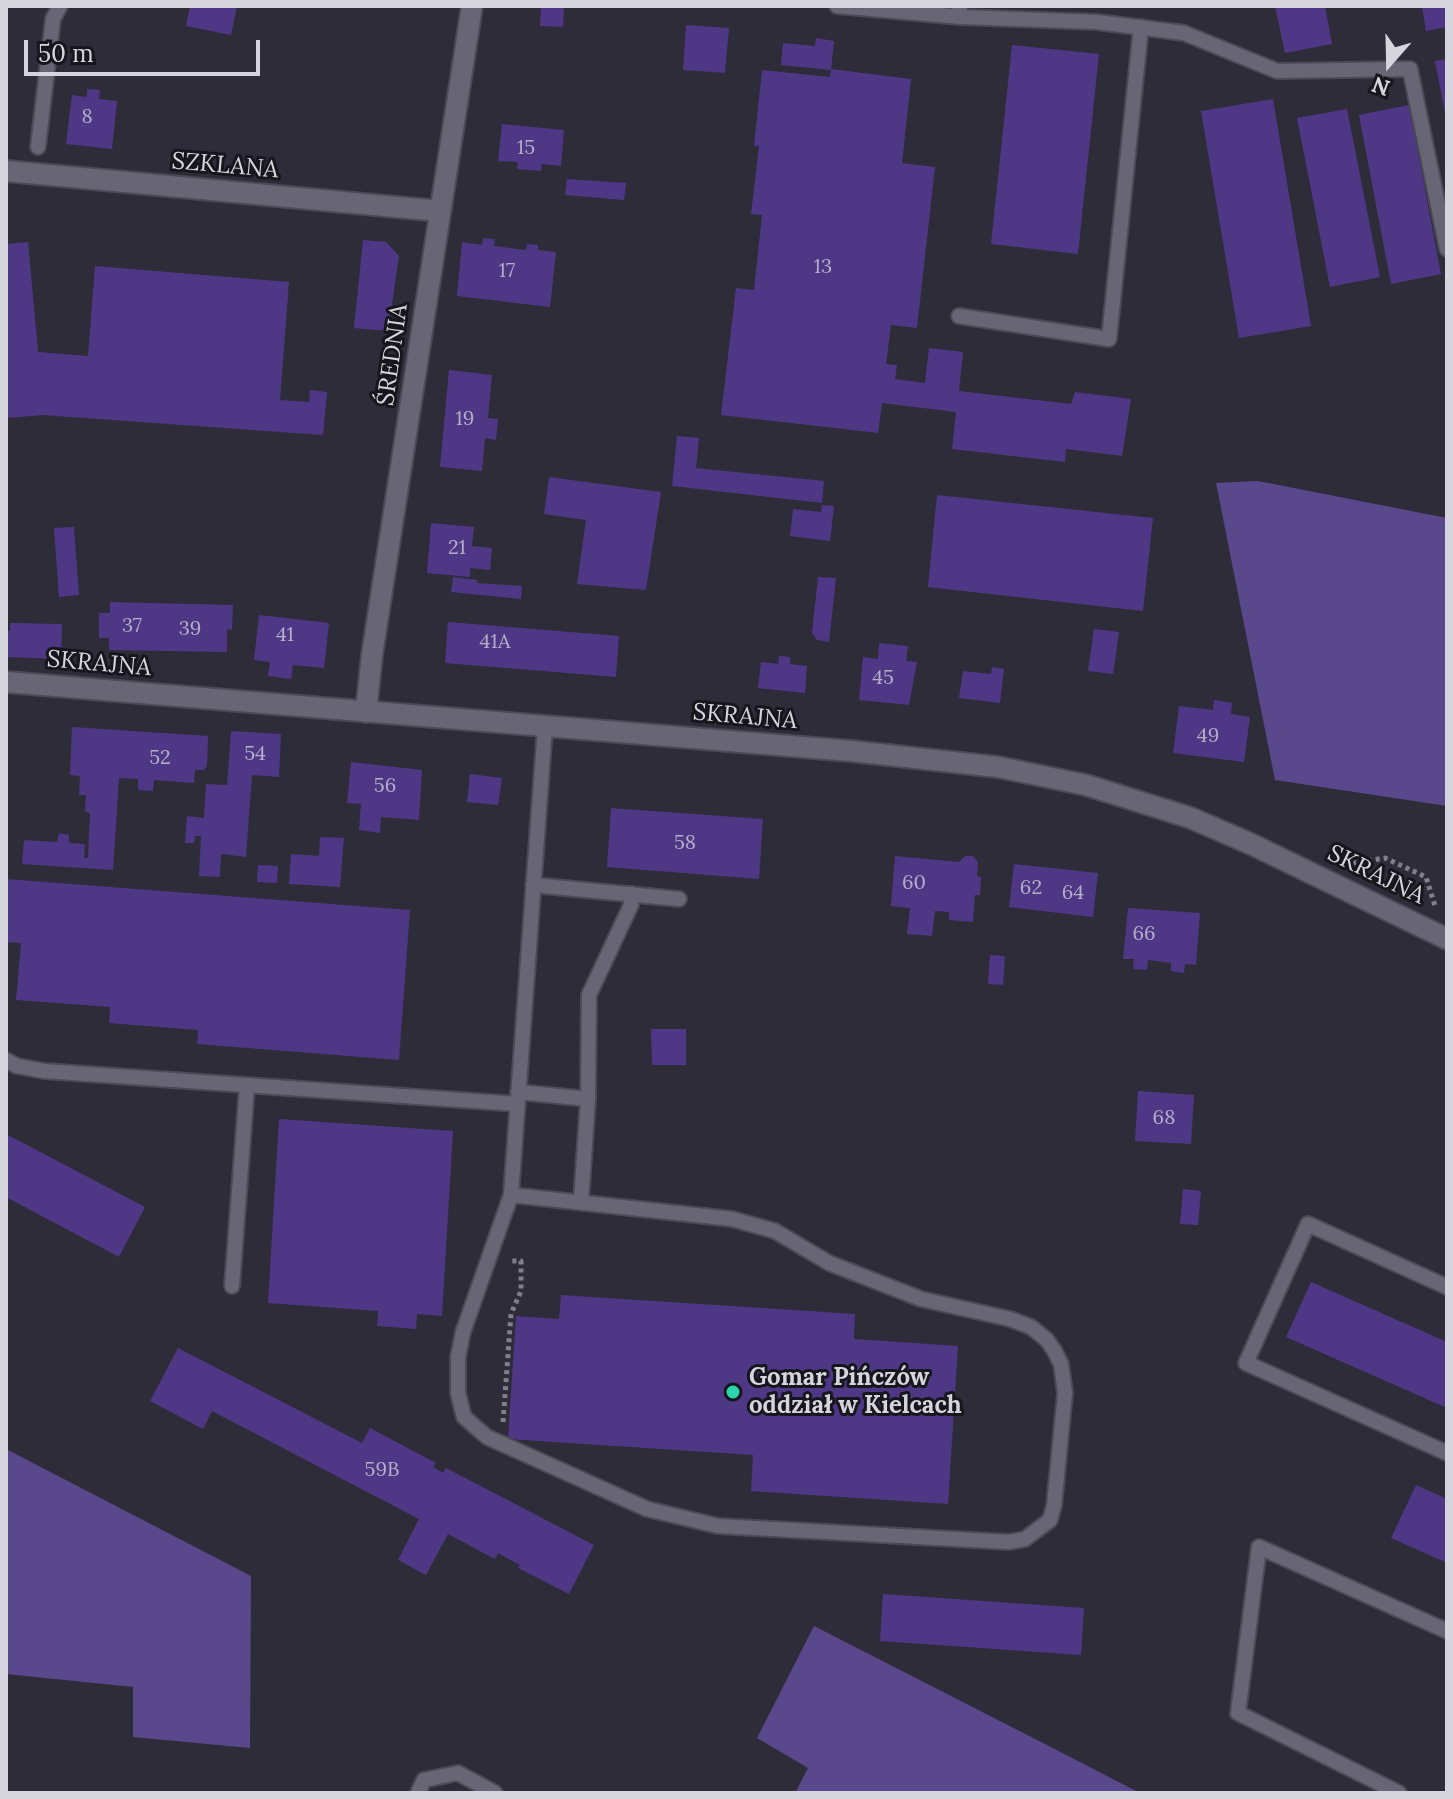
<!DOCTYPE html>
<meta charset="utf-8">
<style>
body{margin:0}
#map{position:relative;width:1453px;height:1799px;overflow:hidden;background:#2f2c39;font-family:Lora,serif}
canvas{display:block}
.frame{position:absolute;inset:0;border:8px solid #d6d5de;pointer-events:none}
.north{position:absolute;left:1349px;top:24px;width:80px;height:80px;-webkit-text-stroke:6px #17161c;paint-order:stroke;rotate:200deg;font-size:22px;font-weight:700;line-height:32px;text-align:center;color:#d6d5de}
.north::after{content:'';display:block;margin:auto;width:28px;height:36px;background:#d6d5de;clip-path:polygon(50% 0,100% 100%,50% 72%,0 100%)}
.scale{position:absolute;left:24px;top:40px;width:236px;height:36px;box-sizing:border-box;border:4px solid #d6d5de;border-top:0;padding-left:10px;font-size:24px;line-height:28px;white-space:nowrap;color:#d6d5de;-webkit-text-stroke:6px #17161c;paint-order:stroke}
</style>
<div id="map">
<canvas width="1453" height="1799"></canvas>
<div class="frame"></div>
<div class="north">N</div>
<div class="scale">50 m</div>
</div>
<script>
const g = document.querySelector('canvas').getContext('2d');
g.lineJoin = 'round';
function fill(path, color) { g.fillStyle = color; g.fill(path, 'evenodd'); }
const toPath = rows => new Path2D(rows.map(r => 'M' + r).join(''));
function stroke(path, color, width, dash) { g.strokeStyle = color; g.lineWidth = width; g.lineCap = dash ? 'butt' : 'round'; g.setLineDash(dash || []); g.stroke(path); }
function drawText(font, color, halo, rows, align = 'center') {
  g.font = font + ' Lora,serif'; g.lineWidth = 6; g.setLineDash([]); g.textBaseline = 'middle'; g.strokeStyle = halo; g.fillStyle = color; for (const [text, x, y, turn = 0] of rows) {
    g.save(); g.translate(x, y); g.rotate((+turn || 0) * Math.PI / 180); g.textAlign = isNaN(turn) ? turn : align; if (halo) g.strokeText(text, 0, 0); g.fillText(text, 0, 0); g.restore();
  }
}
const green = toPath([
 [1258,481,1447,518,1447,806,1275,780,1216,483],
 [6,1449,251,1576,250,1748,133,1737,133,1687,6,1674],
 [814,1626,1043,1743,1140,1793,795,1793,808,1768,757,1738]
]);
const building = toPath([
 [190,6,237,6,231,35,186,26],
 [541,6,564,6,563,27,540,26],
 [1275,6,1325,6,1332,44,1285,53],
 [1422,6,1447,6,1447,27,1426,31],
 [686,25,729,28,725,73,683,70],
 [816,38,834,41,831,70,781,65,783,43,815,46],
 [1012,45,1099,54,1078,254,991,244],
 [1447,59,1447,118,1446,118,1435,61],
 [831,69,911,79,902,163,935,167,917,328,891,325,886,364,897,365,895,379,925,383,929,348,963,352,959,391,1071,404,1075,392,1131,399,1122,456,1066,449,1065,462,952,449,956,412,882,403,878,433,721,415,736,288,754,290,762,215,751,214,759,146,754,146,762,70,830,77],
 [87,89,100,90,99,99,117,101,112,149,66,144,72,95,87,97],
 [1273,99,1311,326,1239,338,1201,111],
 [1409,105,1441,274,1391,284,1359,115],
 [1347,109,1380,277,1330,287,1297,118],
 [502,124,564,130,561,166,542,164,541,171,517,169,518,162,498,161],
 [567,179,626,183,624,200,565,195],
 [483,238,495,239,494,246,526,250,527,244,538,245,538,250,556,252,550,307,457,296,462,242,482,245],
 [363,240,386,242,399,256,388,331,354,328],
 [28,242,38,352,88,356,95,266,289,282,280,400,309,402,310,390,327,392,323,435,43,415,6,418,6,244],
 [449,370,492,375,488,418,498,419,496,440,485,438,482,471,440,467],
 [677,436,699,438,696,468,824,481,822,503,672,486],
 [549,477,661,492,646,590,577,584,586,520,544,514],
 [937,495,1153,518,1143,611,928,587],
 [822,505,834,506,830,541,790,536,793,509,821,512],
 [431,523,474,527,472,546,492,548,490,570,470,568,470,577,427,573],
 [74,527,79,595,59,597,54,528],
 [453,577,477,580,477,583,522,586,521,599,451,592],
 [818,577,836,578,829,642,817,640,812,633],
 [110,602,233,605,232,630,227,629,227,652,109,650,109,638,99,638,99,613,110,613],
 [259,615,329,623,324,668,293,665,291,679,268,676,270,662,254,660],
 [448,622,619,636,616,677,445,663],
 [10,623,62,624,61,659,6,657,6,631,10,631],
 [1094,629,1119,632,1113,674,1088,671],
 [879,643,908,646,906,661,917,662,909,705,859,700,863,657,878,659],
 [779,656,790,657,790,664,807,666,805,693,758,688,761,662,778,664],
 [992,667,1004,669,1000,703,959,698,963,671,991,674],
 [1214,700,1232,703,1231,714,1250,717,1244,762,1173,753,1179,706,1213,710],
 [72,727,208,736,207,766,204,770,195,770,194,783,154,780,153,791,138,790,138,779,119,778,113,870,22,864,24,840,57,842,59,833,69,835,69,843,85,844,84,858,88,858,90,813,85,812,86,795,79,795,80,776,70,775],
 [231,731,281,734,279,777,252,775,246,857,221,854,220,877,199,876,201,836,195,836,194,843,185,843,187,816,204,818,206,784,227,785],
 [351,762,422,770,419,820,381,817,380,833,359,830,361,804,347,803],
 [470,774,502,778,498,805,467,802],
 [611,808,763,819,759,879,607,867],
 [320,837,344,838,340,887,289,884,291,854,319,856],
 [895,856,959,862,965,856,973,856,978,862,977,876,981,877,980,895,975,895,973,922,949,920,949,912,935,911,932,936,907,934,910,908,891,906],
 [1014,864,1098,873,1093,917,1009,907],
 [258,865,278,866,277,883,257,882],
 [6,879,410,910,399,1060,197,1044,198,1030,109,1023,110,1007,16,1000,21,943,6,942],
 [1128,908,1200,913,1196,965,1185,964,1184,973,1171,971,1171,963,1148,960,1147,970,1133,969,1134,959,1123,959],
 [990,955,1005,956,1003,985,988,984],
 [651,1029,686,1029,686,1065,652,1065],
 [1138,1091,1194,1095,1191,1144,1135,1141],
 [279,1119,453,1131,442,1316,417,1314,416,1329,377,1326,378,1311,268,1303],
 [6,1134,145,1207,119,1257,6,1197],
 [1183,1189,1201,1191,1198,1225,1180,1224],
 [1311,1282,1447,1342,1447,1408,1286,1337],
 [561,1295,855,1314,854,1339,958,1346,948,1504,751,1491,753,1455,508,1439,516,1316,559,1319],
 [178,1348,362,1443,370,1428,436,1463,433,1467,443,1473,446,1468,594,1545,569,1594,518,1568,520,1565,498,1553,495,1559,448,1534,426,1575,398,1560,419,1519,212,1411,203,1429,150,1401],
 [1416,1485,1447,1499,1447,1563,1391,1538],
 [883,1594,1084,1608,1081,1655,880,1641]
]);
const path = toPath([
 [1352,863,1385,858,1426,877,1435,906],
 [503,1422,511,1314,521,1291,521,1261,510,1261]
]);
const lane = toPath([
 [837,6,961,17,959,6],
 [961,17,1097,22,1184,33,1277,71,1410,69,1447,249],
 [38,147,53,19,60,6],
 [959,316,1109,339,1141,27],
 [533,885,679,899],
 [6,1060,17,1066,44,1071,518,1104],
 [518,1092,588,1099,581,1202],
 [588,1099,589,995,631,905,632,894],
 [511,1195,732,1219,775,1231,829,1263,921,1299,1010,1319,1031,1327,1046,1339,1054,1350,1061,1364,1065,1393,1054,1506,1050,1520,1025,1539,1009,1542,718,1526,647,1509,487,1437,464,1417,458,1393,458,1357,463,1332,511,1195,545,727],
 [232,1286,247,1086],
 [1447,1287,1308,1224,1246,1363,1447,1453],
 [418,1793,424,1780,458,1773,495,1793],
 [1399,1793,1238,1713,1259,1547,1447,1631]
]);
const street = toPath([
 [6,171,440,211],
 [6,682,851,751,998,767,1086,785,1191,818,1251,844,1447,939],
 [366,712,372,655,472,6]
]);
const markers = [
 [733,1392,8,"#2bd5ac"]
];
const numberNames = [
 ["8",87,117],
 ["15",526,148],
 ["13",823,267],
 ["17",507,271],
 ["19",465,419],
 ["21",457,548],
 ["37",132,626],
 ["39",190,629],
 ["41",285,635],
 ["41A",495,642],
 ["45",883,678],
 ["49",1208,736],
 ["54",255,754],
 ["52",160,758],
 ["56",385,786],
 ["58",685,843],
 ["60",914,883],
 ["62",1031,888],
 ["64",1073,893],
 ["66",1144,934],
 ["68",1164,1118],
 ["59B",382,1470]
];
const streetNames = [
 ["SZKLANA",225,166,5],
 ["ŚREDNIA",393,355,-82],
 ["SKRAJNA",99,664,5],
 ["SKRAJNA",745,717,5],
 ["SKRAJNA",1376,875,26]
];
const poiNames = [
 ["Gomar Pińczów",749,1378],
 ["oddział w Kielcach",749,1406]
];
fill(green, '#59488b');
fill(building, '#4e3886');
stroke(lane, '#4c4a55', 18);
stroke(street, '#4c4a55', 24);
stroke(path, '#817f8a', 5, [4, 4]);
stroke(lane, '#686675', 14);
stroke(street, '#686675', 20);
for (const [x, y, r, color] of markers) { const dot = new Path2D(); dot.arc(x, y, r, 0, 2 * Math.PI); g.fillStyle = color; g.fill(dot); stroke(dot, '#17161c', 3); }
drawText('20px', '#b4aec8', null, numberNames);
drawText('24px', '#d6d5de', '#17161c', streetNames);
drawText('bold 24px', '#d6d5de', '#17161c', poiNames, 'left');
</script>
